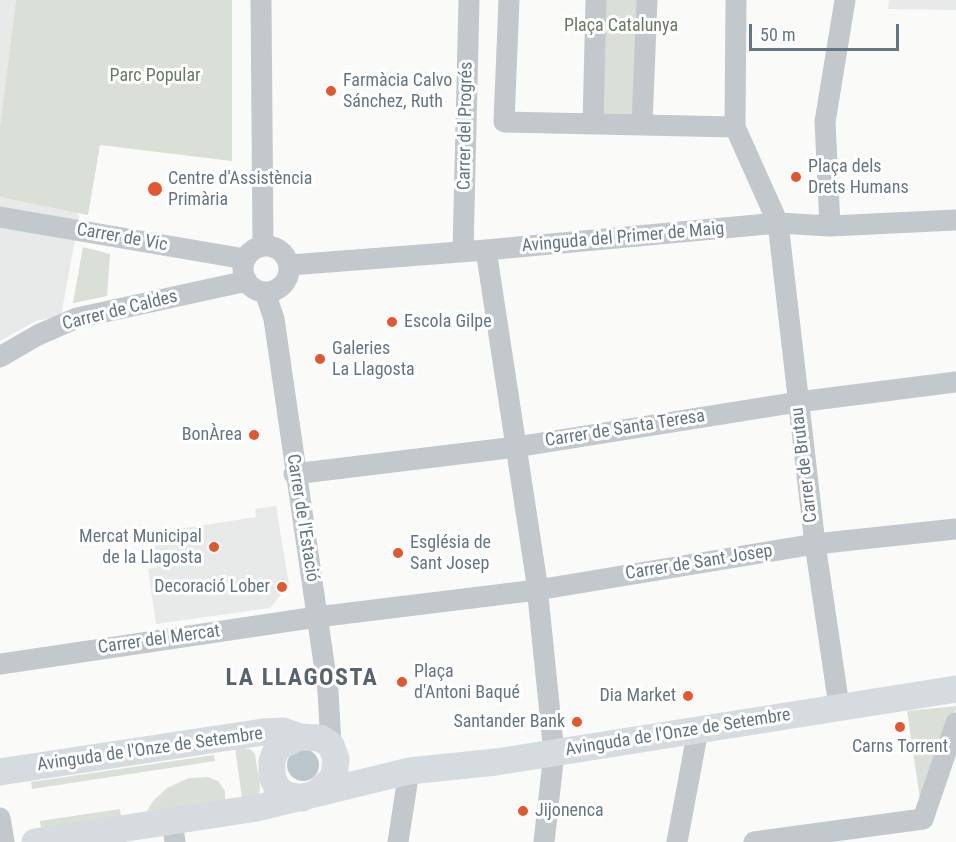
<!DOCTYPE html>
<meta charset="utf-8">
<style>
body{margin:0}
#map{position:relative;width:956px;height:842px;overflow:hidden;background:#fafaf8;font-family:"Roboto Condensed",sans-serif}
canvas{display:block}
.scale{position:absolute;left:749px;top:24px;width:150px;height:27px;box-sizing:border-box;border:3px solid #657683;border-top:0;padding-left:8px;font-size:18px;line-height:21px;white-space:nowrap;color:#657683;-webkit-text-stroke:4px #fff;paint-order:stroke}
</style>
<div id="map">
<canvas width="956" height="842"></canvas>
<div class="scale">50 m</div>
</div>
<script>
const g = document.querySelector('canvas').getContext('2d');
g.lineJoin = 'round';
function fill(path, color) { g.fillStyle = color; g.fill(path, 'evenodd'); }
const toPath = rows => new Path2D(rows.map(r => 'M' + r).join(''));
function stroke(path, color, width, dash) { g.strokeStyle = color; g.lineWidth = width; g.lineCap = dash ? 'butt' : 'round'; g.setLineDash(dash || []); g.stroke(path); }
function drawText(font, color, halo, rows, align = 'center') {
  g.font = font + ' "Roboto Condensed",sans-serif'; g.lineWidth = 6; g.setLineDash([]); g.textBaseline = 'middle'; g.strokeStyle = halo; g.fillStyle = color; for (const [text, x, y, turn = 0] of rows) {
    g.save(); g.translate(x, y); g.rotate((+turn || 0) * Math.PI / 180); g.textAlign = isNaN(turn) ? turn : align; if (halo) g.strokeText(text, 0, 0); g.fillText(text, 0, 0); g.restore();
  }
}
const built = toPath([
 [0,0,16,0,0,126],
 [889,0,956,0,956,10,888,9],
 [0,197,77,211,79,218,61,316,36,321,0,341],
 [276,506,289,585,270,608,156,624,148,569,157,567,153,533,256,517,255,509]
]);
const green = toPath([
 [16,0,232,0,232,161,100,145,88,215,0,197,0,126],
 [596,0,647,0,642,125,593,124],
 [83,247,110,254,107,296,73,303],
 [956,706,956,709,923,819,907,711],
 [235,747,250,749,255,754,260,787,259,795,243,805],
 [214,755,215,761,32,789,31,782],
 [208,777,218,781,225,791,225,807,147,811,153,801,167,788,189,778],
 [120,809,121,816,41,828,40,821]
]);
const water = toPath([
 '287 765a16 16 0 1 1 32 0a16 16 0 1 1-32 0Z'
]);
const minor = toPath([
 [261,0,263,245],
 [509,0,504,122,735,127],
 [736,0,735,127,778,223,815,544,839,706],
 [593,124,596,0],
 [642,125,647,0],
 [0,217,245,259],
 [830,226,825,122,845,0],
 '243 269a23 23 0 1 1 46 0a23 23 0 1 1-46 0Z',
 [486,250,536,577,554,753,544,842],
 [463,252,469,0],
 [290,265,486,250,778,223,830,226,956,220],
 [265,292,274,319,328,691,331,745],
 [0,357,38,335,77,318,247,281],
 [294,474,516,447,798,402,956,382],
 [0,664,317,617,537,590,815,544,956,529],
 [0,818,4,842],
 [172,821,175,842],
 [398,842,409,771],
 [677,842,698,730],
 [754,842,923,819,956,723]
]);
const major = toPath([
 [0,772,263,732,283,731,299,737],
 [302,798,286,795,278,789,272,777,272,761,277,748,299,737,320,738,331,745,336,759,334,777,315,794],
 [35,842,257,808,409,771,496,762,956,689]
]);
const markers = [
 [331,91,6,"#e4572e"],
 [796,177,6,"#e4572e"],
 [155,189,8,"#e4572e"],
 [392,322,6,"#e4572e"],
 [320,359,6,"#e4572e"],
 [254,435,6,"#e4572e"],
 [214,547,6,"#e4572e"],
 [398,553,6,"#e4572e"],
 [282,587,6,"#e4572e"],
 [402,682,6,"#e4572e"],
 [688,696,6,"#e4572e"],
 [577,722,6,"#e4572e"],
 [900,727,6,"#e4572e"],
 [523,811,6,"#e4572e"]
];
const parkNames = [
 ["Plaça Catalunya",621,26],
 ["Parc Popular",155,76]
];
const poiNames = [
 ["Farmàcia Calvo",343,81],
 ["Sánchez, Ruth",343,102],
 ["Plaça dels",808,167],
 ["Drets Humans",808,188],
 ["Centre d'Assistència",168,179],
 ["Primària",168,200],
 ["Escola Gilpe",404,322],
 ["Galeries",332,349],
 ["La Llagosta",332,370],
 ["BonÀrea",242,435,"right"],
 ["Mercat Municipal",202,537,"right"],
 ["de la Llagosta",202,558,"right"],
 ["Església de",410,543],
 ["Sant Josep",410,564],
 ["Decoració Lober",270,587,"right"],
 ["Plaça",414,672],
 ["d'Antoni Baqué",414,693],
 ["Dia Market",676,696,"right"],
 ["Santander Bank",565,722,"right"],
 ["Carns Torrent",900,747,"center"],
 ["Jijonenca",535,811]
];
const streetNames = [
 ["Carrer del Progrés",466,126,-89],
 ["Carrer de Vic",122,238,10],
 ["Avinguda del Primer de Maig",623,238,-5],
 ["Carrer de Caldes",120,311,-14],
 ["Carrer de Santa Teresa",625,429,-9],
 ["Carrer de Brutau",805,465,-97],
 ["Carrer de l'Estació",302,518,81],
 ["Carrer de Sant Josep",699,563,-9],
 ["Carrer del Mercat",159,640,-8],
 ["Avinguda de l'Onze de Setembre",678,733,-9],
 ["Avinguda de l'Onze de Setembre",150,750,-8]
];
const districtNames = [
 ["LA LLAGOSTA",302,679]
];
fill(built, '#e8e9e9');
fill(green, '#dadfd7');
fill(water, '#bbc7cb');
stroke(minor, '#c3c8cc', 21);
stroke(major, '#d6dbdf', 27);
for (const [x, y, r, color] of markers) { const dot = new Path2D(); dot.arc(x, y, r, 0, 2 * Math.PI); g.fillStyle = color; g.fill(dot); stroke(dot, '#fff', 2); }
drawText('18px', '#687a64', '#fff', parkNames);
drawText('18px', '#657683', '#fff', poiNames, 'left');
drawText('18px', '#657683', '#fff', streetNames);
g.letterSpacing = '1.5px';
drawText('bold 24px', '#57646e', '#fff', districtNames);
g.letterSpacing = '0px';
</script>
